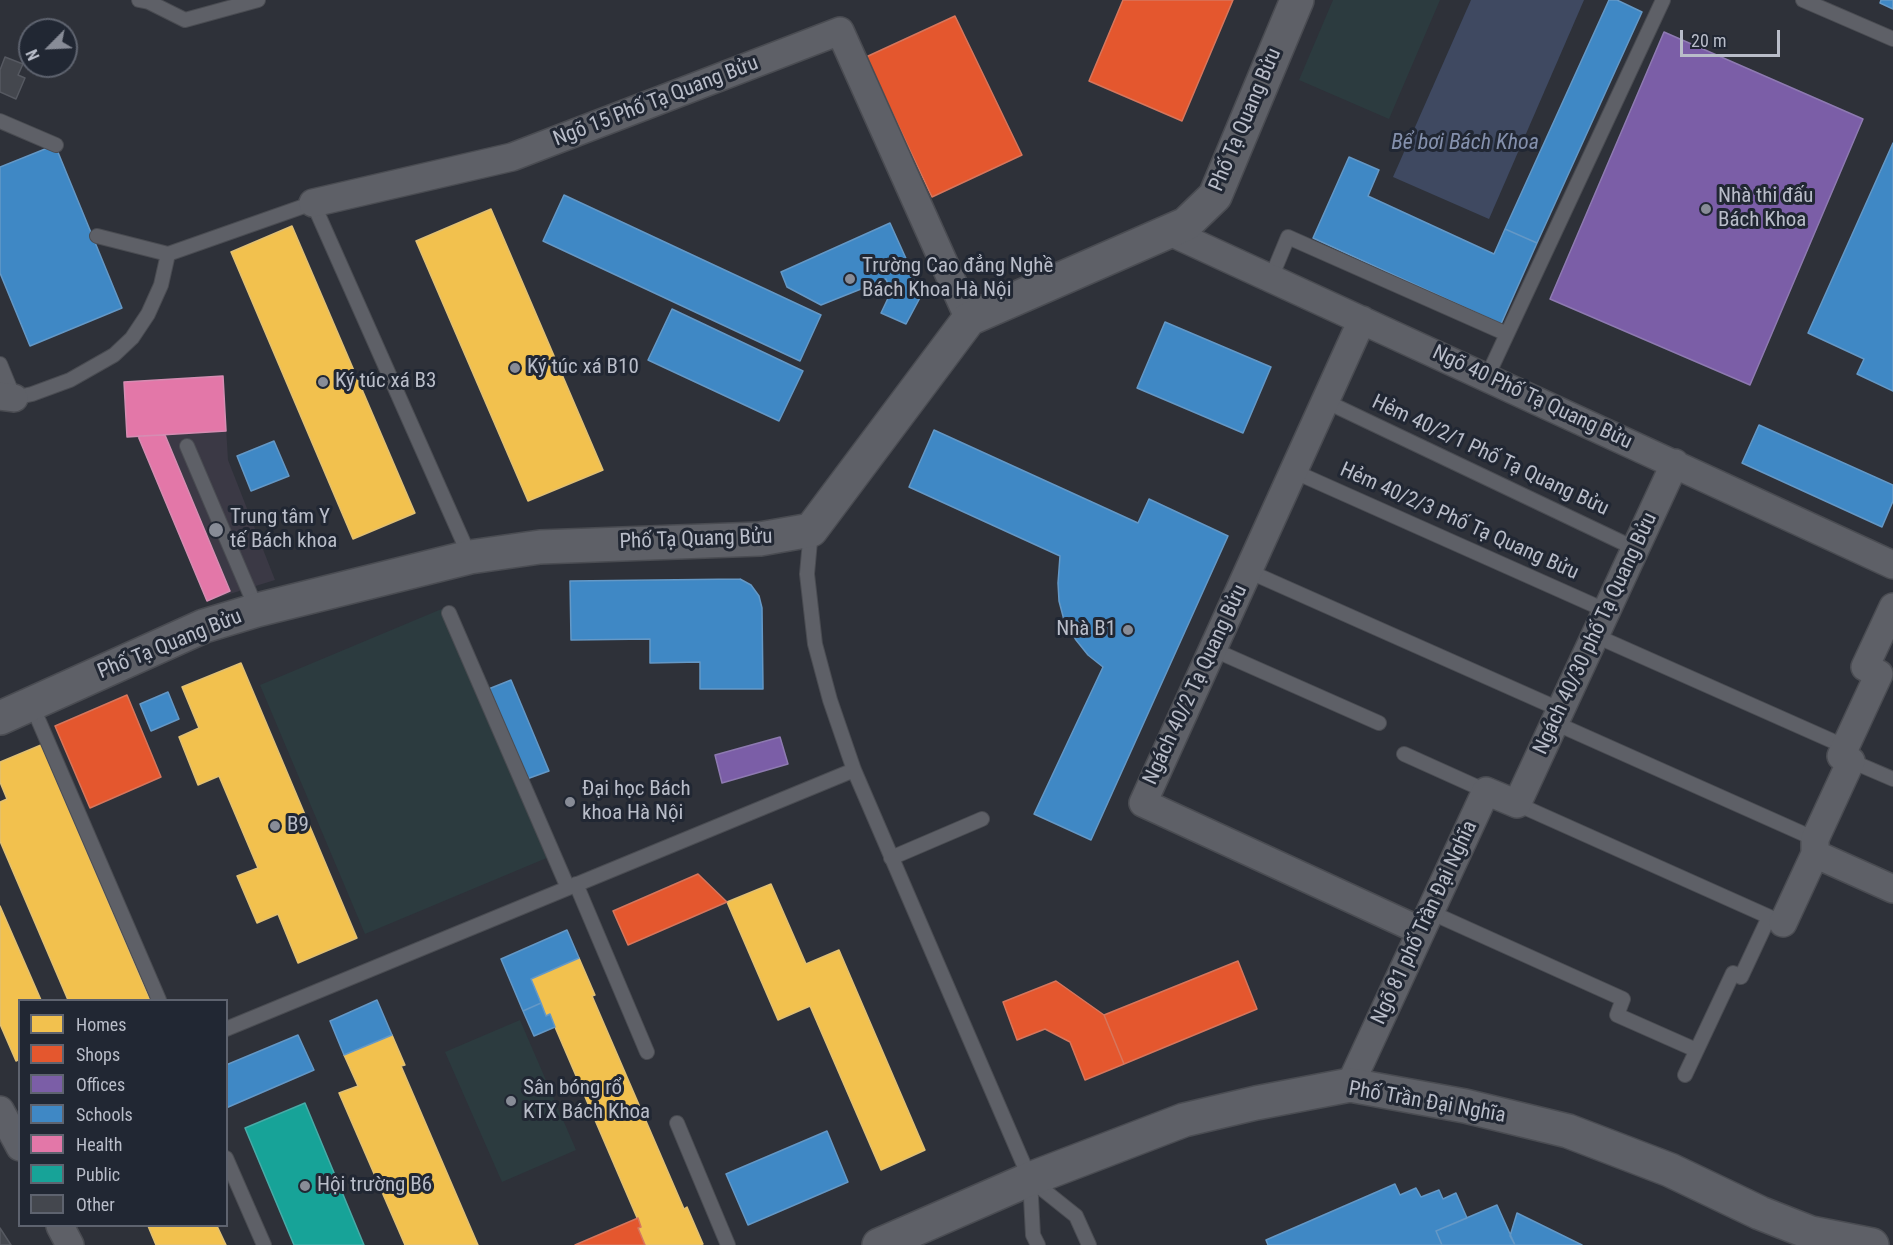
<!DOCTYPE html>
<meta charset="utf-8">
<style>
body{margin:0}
#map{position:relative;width:1893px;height:1245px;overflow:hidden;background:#2e3139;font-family:"Roboto Condensed",sans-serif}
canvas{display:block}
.legend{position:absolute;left:18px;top:999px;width:210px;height:228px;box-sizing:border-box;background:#212733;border:2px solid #5e636f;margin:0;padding:8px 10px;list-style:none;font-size:18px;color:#b9bdc9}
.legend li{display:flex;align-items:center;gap:12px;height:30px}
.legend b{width:30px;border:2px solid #5e636f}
.north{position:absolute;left:18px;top:18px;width:60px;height:60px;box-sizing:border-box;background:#212733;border:2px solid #5e636f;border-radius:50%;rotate:246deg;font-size:16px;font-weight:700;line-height:24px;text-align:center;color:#b9bdc9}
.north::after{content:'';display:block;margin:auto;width:21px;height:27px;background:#888c97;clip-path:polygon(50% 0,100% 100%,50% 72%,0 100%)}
.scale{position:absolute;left:1680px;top:30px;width:100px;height:27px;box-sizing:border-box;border:3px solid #b9bdc9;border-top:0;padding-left:8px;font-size:18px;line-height:21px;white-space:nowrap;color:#b9bdc9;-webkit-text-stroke:4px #212733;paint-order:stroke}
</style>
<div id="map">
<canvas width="1893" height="1245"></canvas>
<ul class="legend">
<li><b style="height:16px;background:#f2c14e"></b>Homes</li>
<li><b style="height:16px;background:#e4572e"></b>Shops</li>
<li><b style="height:16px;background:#7b5ea7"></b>Offices</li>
<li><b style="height:16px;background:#3f88c5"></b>Schools</li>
<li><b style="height:16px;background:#e377a8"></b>Health</li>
<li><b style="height:16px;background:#17a398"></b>Public</li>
<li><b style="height:16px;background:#44474e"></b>Other</li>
</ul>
<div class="north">N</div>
<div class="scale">20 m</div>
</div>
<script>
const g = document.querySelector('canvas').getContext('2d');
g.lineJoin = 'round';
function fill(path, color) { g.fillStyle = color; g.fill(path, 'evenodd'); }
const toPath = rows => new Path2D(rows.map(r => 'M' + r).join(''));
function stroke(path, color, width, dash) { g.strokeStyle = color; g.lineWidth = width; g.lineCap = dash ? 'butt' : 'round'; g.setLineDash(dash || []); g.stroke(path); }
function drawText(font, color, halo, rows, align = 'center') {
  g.font = font + ' "Roboto Condensed",sans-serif'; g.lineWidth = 6; g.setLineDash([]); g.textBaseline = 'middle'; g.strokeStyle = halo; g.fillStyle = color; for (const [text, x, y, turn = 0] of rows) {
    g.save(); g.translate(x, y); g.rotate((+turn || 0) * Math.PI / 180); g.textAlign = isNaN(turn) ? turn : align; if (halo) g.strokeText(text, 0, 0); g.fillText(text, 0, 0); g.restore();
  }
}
const medical = toPath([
 [223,376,228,460,275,580,207,601,138,436,127,437,124,382]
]);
const green = toPath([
 [1333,0,1440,0,1389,119,1299,80],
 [444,608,549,857,365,934,260,685],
 [520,1020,576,1150,502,1182,445,1052]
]);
const water = toPath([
 [1471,0,1584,0,1489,219,1393,177]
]);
const homes = toPath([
 [491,209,603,470,528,501,416,241,491,209],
 [292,226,415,513,353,539,231,252,292,226],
 [241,663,357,938,298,963,278,914,257,923,237,876,258,868,219,776,198,785,179,737,199,728,182,687,241,663],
 [41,745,150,1000,68,1000,0,841,0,802,7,799,0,782,0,762,41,745],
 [771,884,806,964,839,950,925,1150,881,1170,810,1006,778,1020,727,902,771,884],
 [0,906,41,1000,20,1000,20,1059,16,1061,0,1024,0,906],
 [579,958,595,995,592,996,684,1209,687,1207,703,1244,700,1245,645,1245,638,1228,641,1227,555,1027,550,1014,546,1016,541,1003,531,979,579,958],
 [392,1035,405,1065,401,1066,478,1245,405,1245,339,1093,358,1086,344,1055,392,1035],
 [148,1226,217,1226,226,1245,156,1245,148,1226]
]);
const shops = toPath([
 [1123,0,1233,0,1182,121,1089,81,1123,0],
 [955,16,1022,155,932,197,866,57,955,16],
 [127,695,161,777,90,808,55,726,127,695],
 [698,874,727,902,628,945,613,911,698,874],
 [1238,961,1257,1009,1124,1064,1104,1015,1238,961],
 [1056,981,1104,1015,1124,1064,1085,1080,1070,1042,1045,1029,1017,1040,1003,1002,1056,981],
 [638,1218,641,1227,638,1228,645,1245,575,1245,638,1218]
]);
const offices = toPath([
 [1664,32,1863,119,1750,385,1550,299,1664,32],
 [780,737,788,764,722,783,715,755,780,737]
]);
const schools = toPath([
 [1609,0,1617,0,1642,12,1537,243,1505,229,1609,0],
 [1881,0,1893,0,1893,9,1880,3,1881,0],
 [1893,143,1893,391,1857,374,1864,359,1808,333,1893,143],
 [55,145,122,308,30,346,0,273,0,167,55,145],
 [1349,157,1379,170,1368,196,1494,254,1505,229,1537,243,1501,324,1313,238,1349,157],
 [564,195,821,315,800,361,543,241,564,195],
 [890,223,922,294,906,324,881,313,891,292,886,279,821,305,787,287,781,272,890,223],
 [672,309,803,371,779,421,648,360,672,309],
 [1165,322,1271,367,1243,433,1137,388,1165,322],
 [1759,425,1893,485,1893,501,1882,527,1742,463,1759,425],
 [934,430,1138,523,1149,499,1228,536,1091,840,1034,814,1103,667,1088,655,1076,640,1064,620,1059,601,1058,583,1060,556,909,487,934,430],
 [274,441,289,476,251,491,237,456,274,441],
 [740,579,751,585,759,596,762,608,763,689,700,689,700,662,650,663,650,639,571,640,570,581,740,579],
 [511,680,549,771,524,780,486,690,511,680],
 [168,692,179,719,151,731,140,704,168,692],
 [567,930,579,958,531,979,541,1003,523,1011,501,959,567,930],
 [377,1000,392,1035,344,1055,330,1021,377,1000],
 [541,1003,546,1016,550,1014,555,1027,534,1036,523,1011,541,1003],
 [298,1035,314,1070,226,1108,226,1065,298,1035],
 [827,1131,848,1182,748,1225,726,1174,827,1131],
 [1395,1184,1400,1195,1416,1188,1421,1197,1439,1190,1443,1199,1456,1193,1467,1218,1436,1231,1442,1245,1268,1245,1266,1240,1395,1184],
 [1497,1205,1515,1245,1442,1245,1436,1231,1497,1205],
 [1517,1213,1582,1245,1515,1245,1510,1236,1517,1213]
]);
const health = toPath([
 [223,376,226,431,127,437,124,382,223,376],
 [165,435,230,591,207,601,138,436,165,435]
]);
const public = toPath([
 [305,1103,364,1245,294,1245,245,1128,305,1103]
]);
const building = toPath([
 [5,57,23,64,18,75,25,78,16,99,0,92,0,70,5,57],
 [0,1228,11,1245,0,1245,0,1228]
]);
const service = toPath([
 [139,0,149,2,185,20,258,0],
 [1803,0,1893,39],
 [0,121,56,145],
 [97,236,168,254,313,203,470,557],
 [1271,278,1288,237,1507,334],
 [0,364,14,398,32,394,70,380,114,355,132,338,148,314,161,285,168,254],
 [1487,377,1663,0],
 [1325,401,1636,549],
 [187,446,257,610],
 [1293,471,1607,611],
 [811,530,807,574,815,644,830,700,854,770,1030,1179,1033,1235,1038,1245],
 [1248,571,1561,710],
 [449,613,568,888],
 [1596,636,1846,747],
 [1212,649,1379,723],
 [31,703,159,1000],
 [1555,723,1815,839],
 [1404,754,1486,791],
 [1851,761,1893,779],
 [1517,804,1783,923],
 [891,858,982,819],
 [576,884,647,1052],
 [1430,912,1623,999,1617,1015,1696,1050],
 [226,1029,854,770],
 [1685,1075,1733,973,1741,977,1769,917],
 [677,1123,728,1245],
 [226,1158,264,1245],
 [1031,1180,1076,1216,1089,1245]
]);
const minor = toPath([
 [313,203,512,157,840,31,969,319],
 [1170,232,1893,565],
 [1362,320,1143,803,1421,931],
 [0,396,14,398],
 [1815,854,1893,889],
 [1783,923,1815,854,1815,839,1851,761,1841,756,1879,674,1865,667,1893,607],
 [1350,1085,1486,791,1517,804,1675,463],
 [0,1110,20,1147],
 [60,1226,70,1245]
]);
const tertiary = toPath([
 [0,718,204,626,257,610,470,557,540,547,760,539,811,530,969,319,1186,224,1215,196,1297,0],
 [879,1245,1030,1179,1184,1120,1256,1103,1350,1085,1465,1106,1568,1131,1670,1170,1760,1213,1811,1233,1872,1245]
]);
const markers = [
 [1706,209,6,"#888c97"],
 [850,279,6,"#888c97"],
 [515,368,6,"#888c97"],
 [323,382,6,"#888c97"],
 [216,530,8,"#888c97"],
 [1128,630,6,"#888c97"],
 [570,802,6,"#888c97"],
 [275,826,6,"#888c97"],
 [511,1101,6,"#888c97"],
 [305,1186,6,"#888c97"]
];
const streetNames = [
 ["Ngõ 15 Phố Tạ Quang Bửu",656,102,-21],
 ["Phố Tạ Quang Bửu",1246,120,-67],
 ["Ngõ 40 Phố Tạ Quang Bửu",1532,398,25],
 ["Hẻm 40/2/1 Phố Tạ Quang Bửu",1490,456,25],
 ["Hẻm 40/2/3 Phố Tạ Quang Bửu",1459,522,24],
 ["Phố Tạ Quang Bửu",696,540,-2],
 ["Ngách 40/30 phố Tạ Quang Bửu",1596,634,-65],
 ["Phố Tạ Quang Bửu",170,645,-22],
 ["Ngách 40/2 Tạ Quang Bửu",1196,685,-65],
 ["Ngõ 81 phố Trần Đại Nghĩa",1425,923,-65],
 ["Phố Trần Đại Nghĩa",1427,1103,10]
];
const poiNames = [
 ["Nhà thi đấu",1718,197],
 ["Bách Khoa",1718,221],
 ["Trường Cao đẳng Nghề",862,267],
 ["Bách Khoa Hà Nội",862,291],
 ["Ký túc xá B10",527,368],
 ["Ký túc xá B3",335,382],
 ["Trung tâm Y",230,518],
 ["tế Bách khoa",230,542],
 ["Nhà B1",1116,630,"right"],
 ["Đại học Bách",582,790],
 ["khoa Hà Nội",582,814],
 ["B9",287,826],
 ["Sân bóng rổ",523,1089],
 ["KTX Bách Khoa",523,1113],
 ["Hội trường B6",317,1186]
];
const waterNames = [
 ["Bể bơi Bách Khoa",1465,143]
];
fill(medical, '#3b3945');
fill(green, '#2c3b3f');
fill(water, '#3f4961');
fill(homes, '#f2c14e');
stroke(homes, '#e1c073', 1.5);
fill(shops, '#e4572e');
stroke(shops, '#d7765c', 1.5);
fill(offices, '#7b5ea7');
stroke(offices, '#8e7ab1', 1.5);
fill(schools, '#3f88c5');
stroke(schools, '#6498c6', 1.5);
fill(health, '#e377a8');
stroke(health, '#d68cb2', 1.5);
fill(public, '#17a398');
stroke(public, '#48aba7', 1.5);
fill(building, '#44474e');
stroke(building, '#565961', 1.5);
stroke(service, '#4a4c52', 16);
stroke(minor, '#4a4c52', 30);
stroke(tertiary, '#4a4c52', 36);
stroke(service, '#5e6067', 14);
stroke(minor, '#5e6067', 27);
stroke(tertiary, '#5e6067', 33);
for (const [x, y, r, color] of markers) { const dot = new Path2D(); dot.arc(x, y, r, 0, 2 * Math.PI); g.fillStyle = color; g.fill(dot); stroke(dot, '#212733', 2); }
drawText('21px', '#b9bdc9', '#212733', streetNames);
drawText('21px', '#b9bdc9', '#212733', poiNames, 'left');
drawText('italic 22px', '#8490ac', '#212733', waterNames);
</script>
